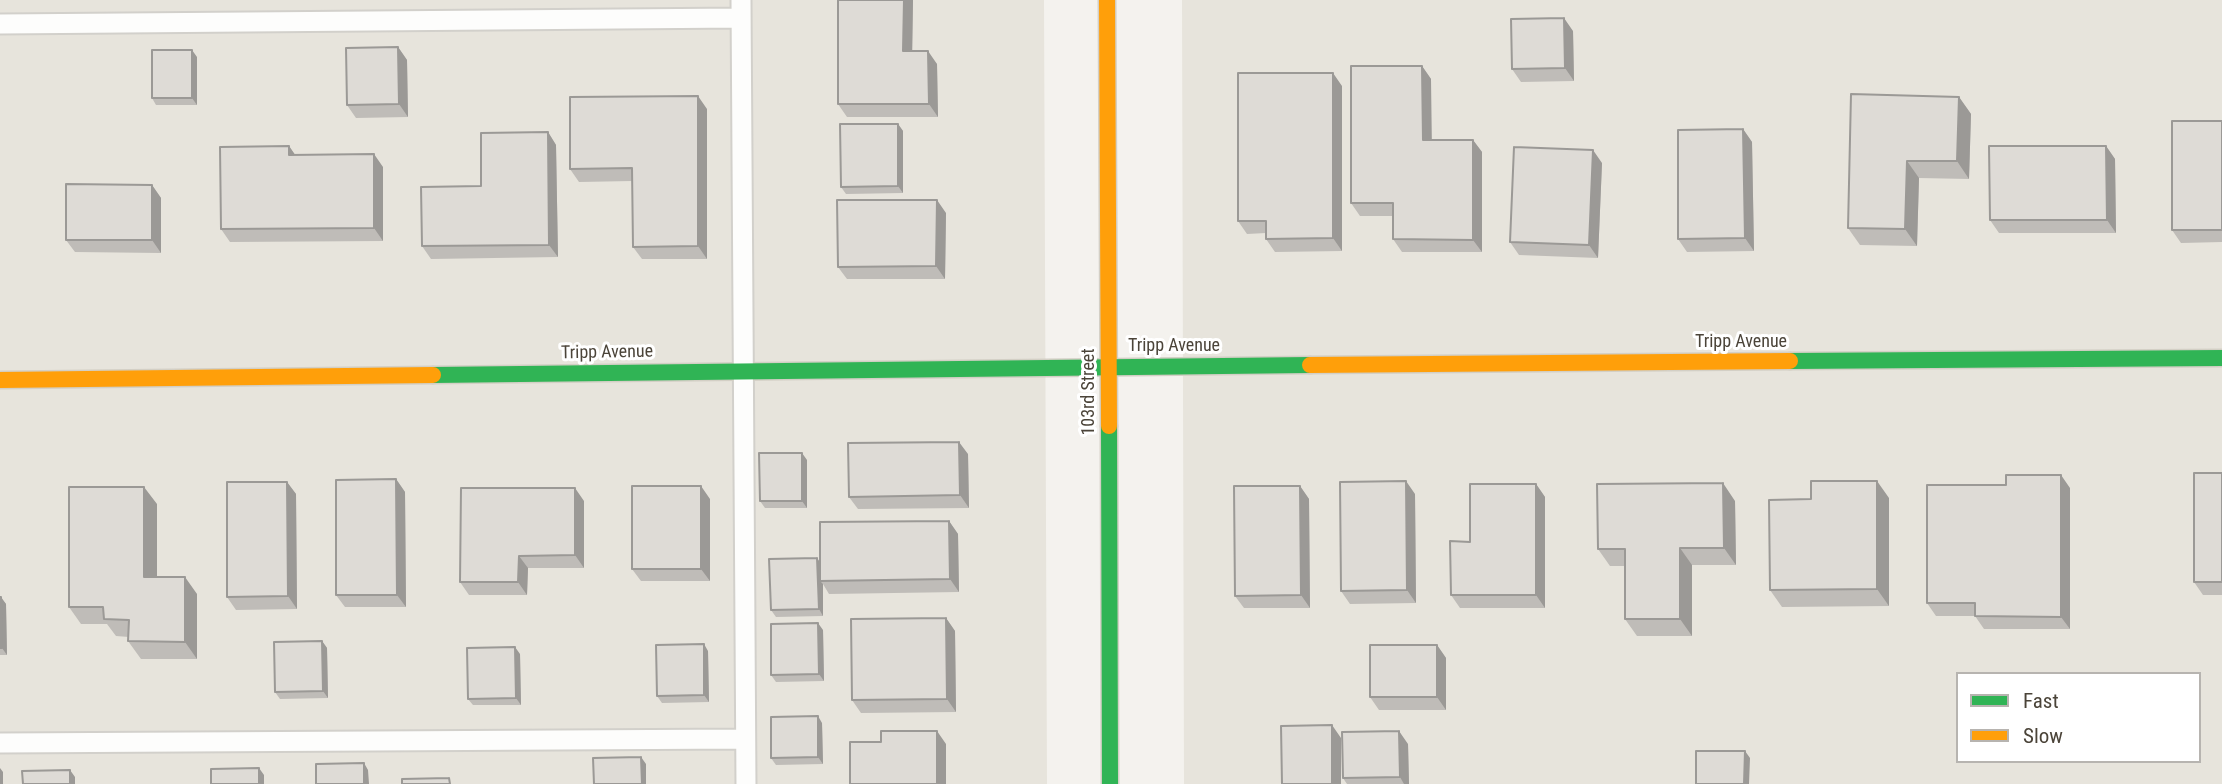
<!DOCTYPE html>
<style>
body{margin:0}
#map{position:relative;width:2222px;height:784px;overflow:hidden;background:#f4f2ee;font-family:"Roboto Condensed",sans-serif}
canvas{display:block}
.legend{position:absolute;left:1956px;top:672px;width:245px;height:91px;box-sizing:border-box;background:#fff;border:2px solid #b7b4b0;margin:0;padding:9px 12px;list-style:none;font-size:21px;color:#4b4439}
.legend li{display:flex;align-items:center;gap:14px;height:35px}
.legend b{width:35px;border:2px solid #b7b4b0}
</style>
<div id="map">
<canvas width="2222" height="784"></canvas>
<ul class="legend">
<li><b style="height:9px;background:#30b455"></b>Fast</li>
<li><b style="height:9px;background:#ff9f0a"></b>Slow</li>
</ul>
</div>
<script>
const g = document.querySelector('canvas').getContext('2d');
g.lineJoin = 'round';
function fill(path, color) { g.fillStyle = color; g.fill(path, 'evenodd'); }
const toPath = rows => new Path2D(rows.map(r => 'M' + r).join(''));
function stroke(path, color, width, dash) { g.strokeStyle = color; g.lineWidth = width; g.lineCap = dash ? 'butt' : 'round'; g.setLineDash(dash || []); g.stroke(path); }
function drawText(font, color, halo, rows, align = 'center') {
  g.font = font + ' "Roboto Condensed",sans-serif'; g.lineWidth = 6; g.setLineDash([]); g.textBaseline = 'middle'; g.strokeStyle = halo; g.fillStyle = color; for (const [text, x, y, turn = 0] of rows) {
    g.save(); g.translate(x, y); g.rotate((+turn || 0) * Math.PI / 180); g.textAlign = isNaN(turn) ? turn : align; if (halo) g.strokeText(text, 0, 0); g.fillText(text, 0, 0); g.restore();
  }
}
const residential = toPath([
 [0,0,1044,0,1047,784,0,784],
 [1182,0,2222,0,2222,784,1184,784],
 [1958,674,2199,674,2199,761,1958,761]
]);
const lane = toPath([
 [741,0,746,784],
 [0,24,741,18],
 [0,743,745,739]
]);
const fast = toPath([
 [1790,361,2222,358],
 [433,375,1310,365],
 [1109,426,1110,784]
]);
const slow = toPath([
 [1107,0,1109,426],
 [1310,365,1790,361],
 [0,380,433,375]
]);
const wall = toPath([
 [838,0,913,0,912,51,937,64,938,117,847,117,838,104],
 [1573,31,1574,81,1521,82,1512,69],
 [398,47,407,60,408,117,356,118,347,105],
 [197,57,197,105,156,105,152,98],
 [1422,66,1431,79,1431,140,1473,140,1482,152,1482,252,1402,252,1393,239,1393,216,1360,216,1351,203],
 [1342,86,1342,251,1275,252,1266,239,1266,233,1247,234,1238,221],
 [1959,97,1971,114,1969,179,1919,178,1917,246,1860,245,1848,228],
 [707,109,707,259,642,259,633,247,632,181,579,182,570,169],
 [2222,121,2222,242,2181,243,2172,230],
 [898,124,903,131,903,193,846,194,841,187],
 [1743,129,1752,142,1754,251,1687,252,1678,239],
 [548,132,556,145,558,257,431,259,422,246,481,186],
 [289,146,295,155,383,167,383,241,230,242,221,229],
 [2106,146,2115,159,2116,233,1999,233,1990,220],
 [1602,163,1598,258,1519,255,1510,242],
 [152,185,161,198,161,253,75,252,66,240],
 [946,213,945,279,847,279,838,267],
 [968,454,969,508,858,509,849,497],
 [807,460,807,508,765,508,760,501],
 [2222,473,2222,595,2203,595,2194,582],
 [396,479,405,492,406,607,345,607,336,595],
 [287,482,296,494,297,609,236,610,227,597],
 [1536,484,1545,497,1545,608,1460,608,1451,595,1470,542],
 [1300,486,1309,499,1310,608,1244,608,1235,596],
 [2070,488,2070,629,1984,629,1975,616,1936,616,1927,603],
 [1415,494,1416,603,1350,604,1341,591],
 [1889,498,1889,606,1782,607,1770,590],
 [710,499,710,581,641,581,632,569],
 [584,501,584,568,528,568,527,595,469,595,460,582],
 [1735,501,1736,565,1692,565,1692,636,1637,636,1625,619,1625,566,1610,566,1598,549],
 [157,504,157,577,197,594,197,659,141,659,128,641,129,637,116,636,107,624,81,624,69,607],
 [949,521,958,534,959,592,829,594,823,584,823,616,776,617,771,610,820,563],
 [0,597,6,604,7,655,0,655],
 [946,618,955,631,956,712,861,713,852,700],
 [823,630,824,681,776,682,771,675],
 [322,641,327,648,328,698,280,699,275,692],
 [1437,645,1446,658,1446,710,1379,710,1370,697],
 [708,651,709,702,662,703,657,696],
 [520,654,521,705,473,705,468,699],
 [822,723,823,764,776,765,771,758],
 [1408,744,1409,784,1347,784,1343,778]
]);
const shadedWall = toPath([
 [904,0,913,0,912,64,903,51],
 [1564,18,1573,31,1574,81,1565,68],
 [398,47,407,60,408,117,399,104],
 [192,50,197,57,197,105,192,98],
 [928,51,937,64,938,117,929,104],
 [1422,66,1431,79,1432,153,1423,140],
 [1333,73,1342,86,1342,251,1333,238],
 [698,96,707,109,707,259,698,246],
 [1959,97,1971,114,1969,179,1957,161],
 [898,124,903,131,903,193,898,186],
 [1743,129,1752,142,1754,251,1745,238],
 [548,132,556,145,558,257,549,245],
 [1473,140,1482,152,1482,252,1473,240],
 [289,146,298,159,289,155],
 [2106,146,2115,159,2116,233,2107,220],
 [1593,150,1602,163,1598,258,1589,245],
 [374,154,383,167,383,241,374,228],
 [1907,161,1919,178,1917,246,1905,229],
 [152,185,161,198,161,253,152,240],
 [937,200,946,213,945,279,936,266],
 [959,442,968,454,969,508,960,495],
 [802,453,807,460,807,508,802,501],
 [2061,475,2070,488,2070,629,2061,617],
 [396,479,405,492,406,607,397,595],
 [1406,481,1415,494,1416,603,1407,590],
 [1877,481,1889,498,1889,606,1877,589],
 [287,482,296,494,297,609,288,596],
 [1723,483,1735,501,1736,565,1724,548],
 [1536,484,1545,497,1545,608,1536,595],
 [701,486,710,499,710,581,701,569],
 [1300,486,1309,499,1310,608,1301,595],
 [144,487,157,504,157,594,144,577],
 [575,488,584,501,584,568,575,555],
 [949,521,958,534,959,592,950,579],
 [1680,548,1692,565,1692,636,1680,619],
 [519,556,528,568,527,595,518,582],
 [817,558,822,565,820,581,823,584,823,616,819,609],
 [185,577,197,594,197,659,185,642],
 [1,597,6,604,7,655,2,648],
 [946,618,955,631,956,712,947,699],
 [818,623,823,630,824,681,819,674],
 [322,641,327,648,328,698,323,691],
 [704,644,708,651,709,702,704,695],
 [1437,645,1446,658,1446,710,1437,697],
 [515,647,520,654,521,705,516,698],
 [818,716,822,723,823,764,818,757],
 [1332,725,1341,738,1341,784,1332,784],
 [937,731,946,744,946,784,937,784],
 [1399,731,1408,744,1409,784,1404,784,1400,777],
 [1745,751,1750,758,1749,784,1744,784],
 [641,757,646,764,646,784,642,784],
 [364,763,368,770,369,784,364,784],
 [0,768,3,772,3,784,0,784],
 [259,768,264,775,264,784,259,784],
 [70,770,75,777,75,784,70,784]
]);
const building = toPath([
 [838,0,904,0,903,51,928,51,929,104,838,104,838,0],
 [1564,18,1565,68,1512,69,1511,19,1564,18],
 [398,47,399,104,347,105,346,48,398,47],
 [152,50,192,50,192,98,152,98,152,50],
 [1351,66,1422,66,1423,140,1473,140,1473,240,1393,239,1393,203,1351,203,1351,66],
 [1238,73,1333,73,1333,238,1266,239,1266,221,1238,221,1238,73],
 [1851,94,1959,97,1957,161,1907,161,1905,229,1848,228,1851,94],
 [698,96,698,246,633,247,632,168,570,169,570,97,698,96],
 [2172,121,2222,121,2222,230,2172,230,2172,121],
 [840,124,898,124,898,186,841,187,840,124],
 [1743,129,1745,238,1678,239,1678,130,1743,129],
 [548,132,549,245,422,246,421,187,481,186,481,133,548,132],
 [289,146,289,155,374,154,374,228,221,229,220,147,289,146],
 [1989,146,2106,146,2107,220,1990,220,1989,146],
 [1514,147,1593,150,1589,245,1510,242,1514,147],
 [66,184,152,185,152,240,66,240,66,184],
 [837,200,937,200,936,266,838,267,837,200],
 [959,442,960,495,849,497,848,443,959,442],
 [759,453,802,453,802,501,760,501,759,453],
 [2194,473,2222,473,2222,582,2194,582,2194,473],
 [2006,475,2061,475,2061,617,1975,616,1975,603,1927,603,1927,485,2006,485,2006,475],
 [396,479,397,595,336,595,336,480,396,479],
 [1406,481,1407,590,1341,591,1340,482,1406,481],
 [1811,481,1877,481,1877,589,1770,590,1769,500,1811,499,1811,481],
 [227,482,287,482,288,596,227,597,227,482],
 [1723,483,1724,548,1680,548,1680,619,1625,619,1625,549,1598,549,1597,484,1723,483],
 [1470,484,1536,484,1536,595,1451,595,1450,541,1470,542,1470,484],
 [632,486,701,486,701,569,632,569,632,486],
 [1234,486,1300,486,1301,595,1235,596,1234,486],
 [69,487,144,487,144,577,185,577,185,642,128,641,129,620,104,619,103,607,69,607,69,487],
 [461,488,575,488,575,555,519,556,518,582,460,582,461,488],
 [949,521,950,579,820,581,820,522,949,521],
 [817,558,819,609,771,610,769,559,817,558],
 [0,597,1,597,2,648,0,648,0,597],
 [946,618,947,699,852,700,851,619,946,618],
 [818,623,819,674,771,675,771,624,818,623],
 [322,641,323,691,275,692,274,642,322,641],
 [704,644,704,695,657,696,656,645,704,644],
 [1370,645,1437,645,1437,697,1370,697,1370,645],
 [515,647,516,698,468,699,467,648,515,647],
 [818,716,818,757,771,758,771,717,818,716],
 [1332,725,1332,784,1282,784,1281,726,1332,725],
 [881,731,937,731,937,784,850,784,850,742,881,742,881,731],
 [1399,731,1400,777,1343,778,1342,732,1399,731],
 [1696,751,1745,751,1744,784,1696,784,1696,751],
 [641,757,642,784,594,784,593,758,641,757],
 [364,763,364,784,316,784,316,764,364,763],
 [259,768,259,784,211,784,211,769,259,768],
 [70,770,70,784,23,784,22,771,70,770],
 [449,778,450,784,402,784,402,779,449,778]
]);
const streetNames = [
 ["Tripp Avenue",1741,342],
 ["Tripp Avenue",1174,346],
 ["Tripp Avenue",607,353,-1],
 ["103rd Street",1089,392,-90]
];
fill(residential, '#e7e4dc');
stroke(lane, '#d2d0cb', 23);
stroke(fast, '#d3cfc5', 19);
stroke(slow, '#d3cfc5', 19);
stroke(lane, '#fdfdfc', 19);
stroke(fast, '#30b455', 16);
stroke(slow, '#ff9f0a', 16);
fill(wall, '#bfbcb8');
fill(shadedWall, '#9b9996');
fill(building, '#dedbd6');
stroke(building, '#9b9996', 2);
drawText('18px', '#4b4439', '#fff', streetNames);
</script>
